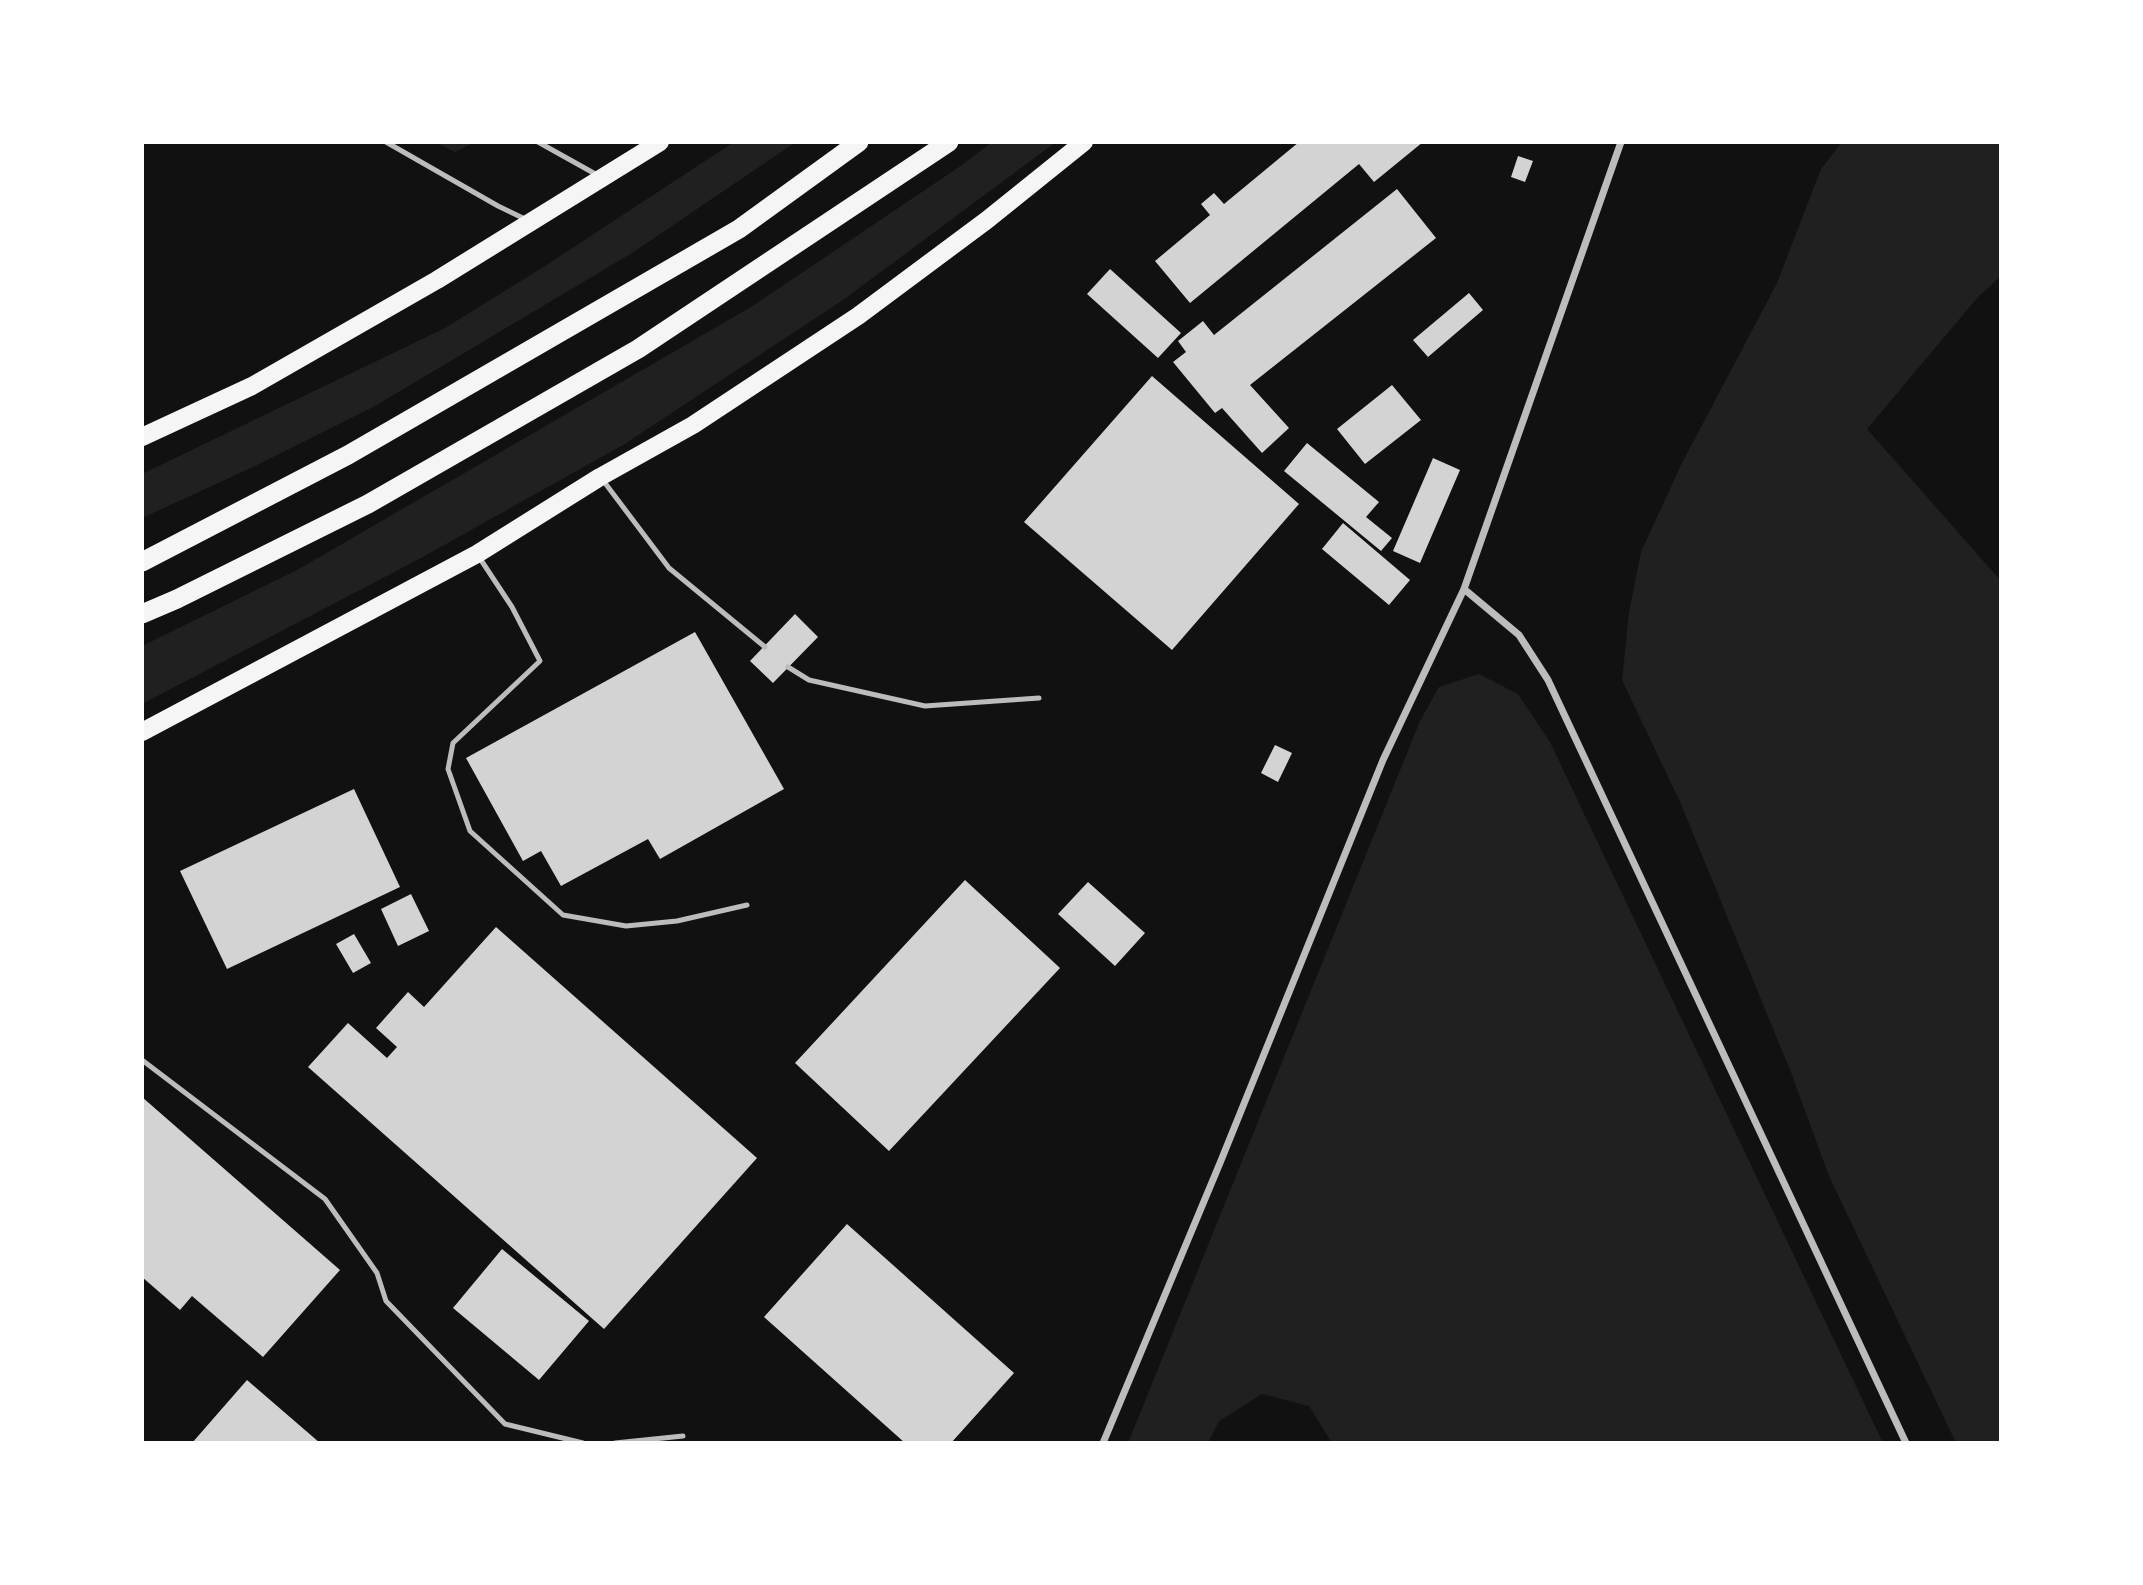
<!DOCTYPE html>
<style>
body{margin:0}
#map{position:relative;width:2143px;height:1585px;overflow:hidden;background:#111;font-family:Roboto,sans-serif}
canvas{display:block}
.frame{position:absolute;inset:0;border:144px solid #fff;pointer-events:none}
</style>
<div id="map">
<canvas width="2143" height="1585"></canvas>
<div class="frame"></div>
</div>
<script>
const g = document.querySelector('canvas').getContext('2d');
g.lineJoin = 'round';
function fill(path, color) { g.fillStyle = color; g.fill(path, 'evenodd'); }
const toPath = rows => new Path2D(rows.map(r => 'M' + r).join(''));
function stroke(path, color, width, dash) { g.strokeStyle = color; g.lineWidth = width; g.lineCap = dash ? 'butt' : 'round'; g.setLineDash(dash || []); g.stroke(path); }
const green = toPath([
 [435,142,475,142,455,152],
 [734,142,796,142,632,253,375,406,251,468,142,518,142,474,445,328,545,266],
 [992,142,1056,142,843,300,623,445,421,558,142,704,142,646,297,570,751,307,962,165],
 [1842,142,2001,142,2001,276,1978,297,1867,429,2001,581,2001,1443,1956,1443,1829,1176,1792,1075,1681,804,1622,680,1629,612,1641,552,1681,465,1777,283,1821,169],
 [1479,674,1518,694,1550,742,1883,1443,1332,1443,1309,1406,1262,1394,1219,1421,1208,1443,1128,1443,1420,721,1439,687]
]);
const building = toPath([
 [1299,142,1423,142,1374,182,1359,164,1190,303,1155,261,1210,215,1201,204,1214,193,1224,204],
 [1518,156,1533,161,1525,182,1511,177],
 [1397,189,1436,238,1250,385,1289,428,1262,453,1222,408,1215,413,1173,362,1186,352,1178,341,1203,321,1214,335],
 [1110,269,1181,333,1158,358,1087,294],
 [1469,293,1483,310,1428,357,1413,340],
 [1152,376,1299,504,1172,650,1024,522],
 [1392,385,1421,420,1365,464,1337,429],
 [1307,443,1379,502,1366,517,1392,538,1381,551,1284,471],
 [1433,458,1460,470,1420,563,1393,551],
 [1343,523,1410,580,1389,605,1322,549],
 [795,614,818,637,773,683,750,661],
 [695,632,784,789,660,859,648,839,561,886,541,851,523,861,466,758],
 [1275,745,1292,753,1278,782,1261,773],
 [354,789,400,887,227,969,180,871],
 [965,880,1060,968,889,1151,795,1063],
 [1088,882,1145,933,1115,966,1058,914],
 [411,894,429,931,398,946,381,909],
 [496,927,757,1158,604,1329,308,1067,348,1023,387,1058,397,1047,376,1028,408,992,424,1007],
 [354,934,371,963,353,973,336,944],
 [142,1097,340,1270,263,1357,192,1296,180,1310,142,1277],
 [847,1224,1014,1373,951,1443,905,1443,764,1317],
 [502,1249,589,1321,539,1380,453,1308],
 [247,1380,320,1443,192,1443]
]);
const service = toPath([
 [386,142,498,206,527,220],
 [538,142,599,176],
 [602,479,669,568,765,647],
 [479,557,512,607,540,661,453,743,448,769,470,831,563,915,626,926,677,921,747,905],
 [788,667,809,680,925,706,1039,698],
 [142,1060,325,1199,377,1273,386,1301,505,1424,583,1443],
 [615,1443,683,1436]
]);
const minor = toPath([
 [1464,589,1519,635,1548,680,1906,1443],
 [1103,1443,1220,1163,1383,760,1464,589,1621,142]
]);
const primary = toPath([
 [142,437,252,386,437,280,660,142],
 [142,732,477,554,600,477,693,425,858,316,987,220,1084,142]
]);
const trunk = toPath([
 [142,562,348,455,739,229,859,142],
 [142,614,177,599,368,504,638,349,949,142]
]);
fill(green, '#202020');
fill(building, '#d3d3d3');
stroke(service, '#bcbcbc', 5);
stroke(minor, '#bcbcbc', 7);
stroke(primary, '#f5f5f5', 18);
stroke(trunk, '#f5f5f5', 19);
</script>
